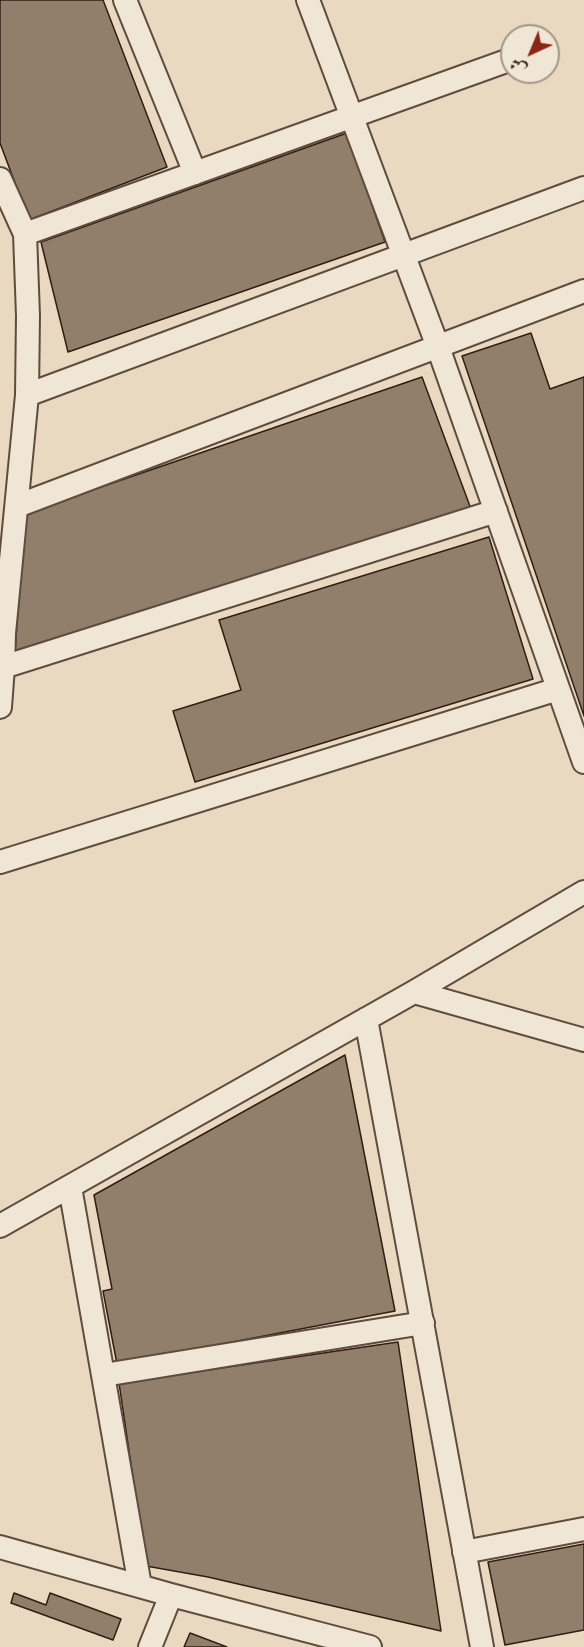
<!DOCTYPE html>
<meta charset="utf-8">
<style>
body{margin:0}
#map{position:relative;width:584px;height:1647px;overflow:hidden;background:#e8d9c0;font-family:"IM FELL English",Amiri,serif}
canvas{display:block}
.north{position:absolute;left:500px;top:24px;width:60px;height:60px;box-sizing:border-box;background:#f0e6d6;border:2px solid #a49688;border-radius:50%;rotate:224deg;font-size:16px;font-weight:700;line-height:24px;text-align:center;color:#331d12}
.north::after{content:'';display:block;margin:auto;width:21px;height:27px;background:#8f2418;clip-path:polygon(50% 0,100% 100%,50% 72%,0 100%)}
</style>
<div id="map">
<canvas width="584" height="1647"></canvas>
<div class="north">ش</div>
</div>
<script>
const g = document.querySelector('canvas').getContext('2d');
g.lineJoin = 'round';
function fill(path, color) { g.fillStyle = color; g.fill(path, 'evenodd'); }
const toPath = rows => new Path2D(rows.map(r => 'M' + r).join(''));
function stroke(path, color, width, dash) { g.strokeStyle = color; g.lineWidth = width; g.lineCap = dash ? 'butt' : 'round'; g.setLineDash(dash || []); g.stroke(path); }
const building = toPath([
 [0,0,103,0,167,167,29,220,0,143,0,0],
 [347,133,385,242,68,352,41,242,347,133],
 [531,333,550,389,584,377,584,716,462,356,531,333],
 [422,377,471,509,15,651,25,513,422,377],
 [489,537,533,679,195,782,173,711,241,690,219,620,489,537],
 [345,1055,395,1311,117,1364,103,1291,112,1289,94,1195,345,1055],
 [398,1342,441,1631,208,1577,146,1566,119,1383,398,1342],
 [584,1544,584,1630,505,1645,488,1562,584,1544],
 [14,1593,46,1605,50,1593,121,1619,113,1640,11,1603,14,1593],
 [190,1633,227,1647,184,1647,190,1633]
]);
const minor = toPath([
 [125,0,195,173],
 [308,0,438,347,584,762],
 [0,179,25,234,28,316,27,395,4,633,3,667,0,707],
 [25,234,512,59],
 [27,395,584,188],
 [17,506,584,291],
 [3,667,496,511],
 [0,862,558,689],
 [414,992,584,1040],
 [366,1019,482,1647],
 [70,1187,140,1586],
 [0,1226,414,992,584,892],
 [104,1375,423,1323],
 [0,1547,171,1595,370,1647],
 [464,1552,584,1529],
 [150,1647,171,1595]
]);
fill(building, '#917f6c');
stroke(building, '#331d12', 1.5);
stroke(minor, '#604c3e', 26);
stroke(minor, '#f0e6d6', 22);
</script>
